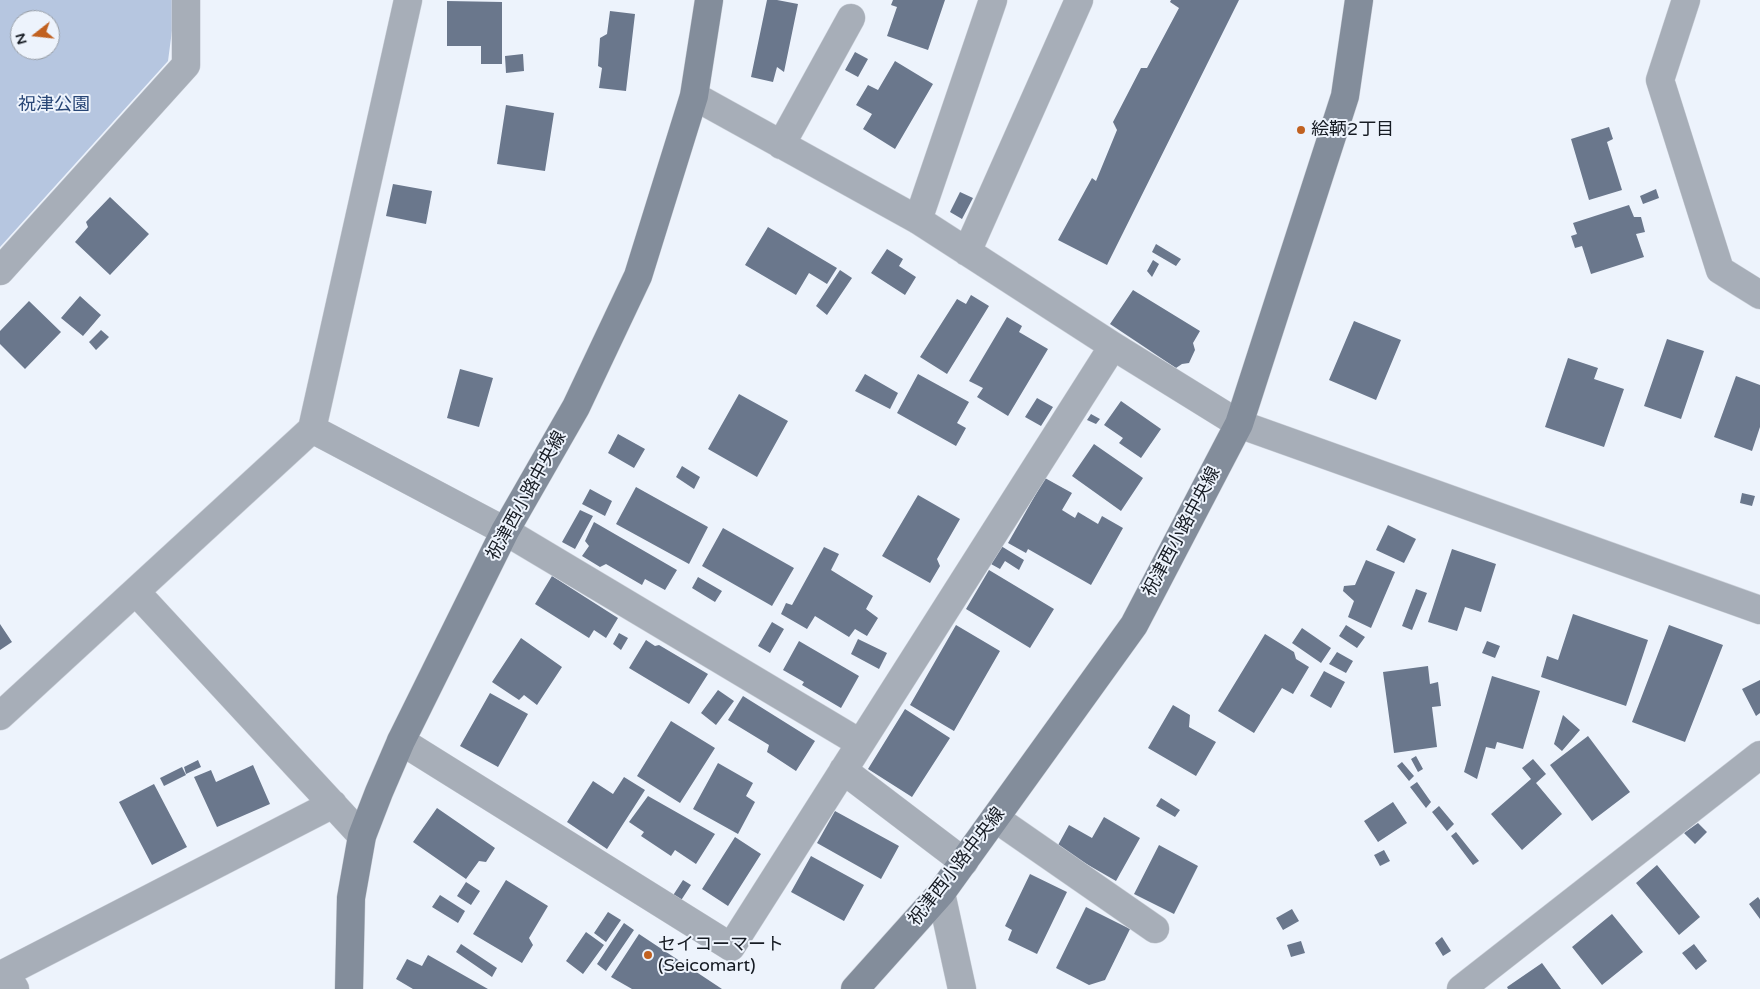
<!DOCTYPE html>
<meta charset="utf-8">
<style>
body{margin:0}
#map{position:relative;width:1760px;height:989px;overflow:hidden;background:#edf3fc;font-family:"Varela Round",sans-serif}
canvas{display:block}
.north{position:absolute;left:10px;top:10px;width:50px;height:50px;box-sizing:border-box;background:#edf3fc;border:1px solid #979da5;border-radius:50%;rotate:254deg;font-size:14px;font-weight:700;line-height:20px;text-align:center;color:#161b23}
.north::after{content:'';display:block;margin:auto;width:18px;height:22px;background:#c16120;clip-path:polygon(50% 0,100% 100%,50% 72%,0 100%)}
</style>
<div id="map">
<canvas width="1760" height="989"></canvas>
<div class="north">N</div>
</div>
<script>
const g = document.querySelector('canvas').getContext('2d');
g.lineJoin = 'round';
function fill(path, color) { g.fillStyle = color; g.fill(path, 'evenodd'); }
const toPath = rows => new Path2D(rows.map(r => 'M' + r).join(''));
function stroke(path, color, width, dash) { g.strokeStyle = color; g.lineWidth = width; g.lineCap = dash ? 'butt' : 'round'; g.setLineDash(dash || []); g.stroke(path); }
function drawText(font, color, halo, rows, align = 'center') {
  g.font = font + ' "Varela Round","Noto Sans JP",sans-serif'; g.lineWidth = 4; g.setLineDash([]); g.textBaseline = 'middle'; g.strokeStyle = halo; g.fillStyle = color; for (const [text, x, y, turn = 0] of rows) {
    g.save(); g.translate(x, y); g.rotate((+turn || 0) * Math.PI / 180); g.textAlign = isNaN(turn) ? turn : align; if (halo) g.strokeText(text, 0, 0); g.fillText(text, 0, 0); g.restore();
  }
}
const green = toPath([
 [0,0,176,0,168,61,0,247],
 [20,20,50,20,50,50,20,50]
]);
const building = toPath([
 [767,0,777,0,798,4,784,72,777,67,773,82,751,77],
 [893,0,945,0,928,50,887,36,897,7,891,5],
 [1171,0,1239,0,1107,265,1058,240,1092,178,1096,181,1117,130,1113,122,1141,68,1147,68,1179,8,1170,2],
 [447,1,502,2,502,64,481,64,481,46,447,46],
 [610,11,635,14,626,91,599,88,602,68,598,66,600,38,607,34],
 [855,52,868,59,858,77,845,70],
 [523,54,524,71,506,73,505,56],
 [895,61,933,84,895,149,863,129,872,114,856,105,868,85,878,90],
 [506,105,554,113,545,171,497,164],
 [1609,127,1613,139,1607,142,1622,190,1589,200,1571,139],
 [393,184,432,191,426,224,386,216],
 [1656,189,1659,198,1643,204,1640,196],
 [960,192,973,198,962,219,950,212],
 [110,197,149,234,110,275,75,242,88,227,86,222],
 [1629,205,1634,217,1641,217,1645,232,1636,234,1644,257,1591,274,1582,246,1575,248,1571,236,1577,234,1573,223],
 [768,227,837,268,827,284,809,273,796,295,745,265],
 [1156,244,1181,259,1176,266,1152,252],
 [887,249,903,259,899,266,916,277,905,295,871,273],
 [1153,260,1159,264,1152,277,1147,271],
 [840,270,852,278,827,315,816,306],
 [1133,290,1200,331,1193,343,1195,350,1189,363,1182,364,1176,368,1110,324],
 [971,295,989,306,947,374,920,357,957,299,966,304],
 [80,296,101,315,83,336,61,318],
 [29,301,61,332,25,369,0,344,0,331],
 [1007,317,1022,326,1019,332,1048,349,1008,416,977,397,983,388,969,381],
 [1354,321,1401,340,1376,400,1329,380],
 [101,330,109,337,96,350,89,342],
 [1667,339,1704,351,1681,419,1644,406],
 [1568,358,1598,368,1594,379,1624,389,1604,447,1545,427],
 [460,369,493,378,479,427,447,418],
 [865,374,898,393,890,409,855,391],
 [918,374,969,402,957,423,966,428,956,446,897,413],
 [1736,376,1760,385,1760,427,1752,451,1714,437],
 [739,394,788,421,757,477,708,449],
 [1037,398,1053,407,1041,426,1025,417],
 [1121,401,1161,429,1141,458,1119,443,1123,438,1104,425],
 [1091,414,1100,419,1096,424,1087,420],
 [618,434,645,449,634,468,608,453],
 [1094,444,1143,478,1121,511,1072,476],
 [682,466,700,477,694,489,676,477],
 [1045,478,1072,493,1062,510,1075,518,1078,512,1098,524,1102,516,1123,528,1091,585,1028,549,1026,553,1008,543],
 [636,487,708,527,689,564,616,524],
 [590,489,612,501,605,516,582,504],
 [1742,493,1755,496,1752,506,1740,503],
 [918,495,960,519,937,559,940,566,930,583,882,556],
 [580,510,593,516,575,549,562,542],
 [594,522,677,570,665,590,645,579,642,585,606,564,600,567,582,556,589,546,585,541],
 [1388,525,1416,539,1404,563,1376,550],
 [723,528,794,568,772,606,702,566],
 [1001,546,1024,560,1019,570,1005,561,1000,569,991,564],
 [824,547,839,554,831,570,873,596,866,609,878,618,867,636,855,629,849,637,815,616,807,629,781,614,786,603,792,605],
 [1452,549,1496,564,1481,612,1465,607,1457,631,1428,622],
 [1366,560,1395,572,1371,628,1348,617,1354,601,1343,591,1344,586,1355,585],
 [989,570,1054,609,1030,648,966,609],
 [552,576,618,618,606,638,594,630,589,638,535,604],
 [698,577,722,591,715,602,692,588],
 [1416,589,1427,593,1412,630,1402,626],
 [1573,614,1648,640,1626,706,1541,677,1547,656,1558,660],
 [772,622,784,629,770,653,758,646],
 [0,624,12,642,0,650],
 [956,625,1000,651,954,731,910,705],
 [1346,625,1365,637,1357,648,1339,636],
 [1669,625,1723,645,1685,742,1632,722],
 [1302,628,1331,648,1321,663,1292,643],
 [619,633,628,638,621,650,613,644],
 [1265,634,1294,652,1296,659,1309,667,1293,694,1282,688,1254,733,1218,711],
 [521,638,562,667,537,705,524,695,519,700,492,682],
 [858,639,887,653,879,669,851,654],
 [646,640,655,646,659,645,708,674,689,704,629,668],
 [799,641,859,676,841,708,802,685,804,682,783,670],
 [1487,641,1500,646,1495,658,1482,653],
 [1337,652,1353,661,1346,673,1329,664],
 [1428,666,1430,684,1438,682,1441,706,1432,707,1437,747,1394,753,1383,672],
 [1324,671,1345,682,1331,708,1310,696],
 [1492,676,1540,691,1523,749,1497,742,1495,749,1486,747,1477,779,1464,772],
 [1760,680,1760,713,1756,716,1742,689],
 [718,690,734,701,716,725,701,713],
 [490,693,528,714,498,767,460,746],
 [743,696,815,741,796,771,767,752,769,745,728,720],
 [1173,705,1190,715,1189,727,1216,742,1196,776,1148,748],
 [905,709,950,738,912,797,868,769],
 [1563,715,1580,730,1562,751,1554,744],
 [671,721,715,748,680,803,637,776],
 [1588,736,1630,792,1592,821,1550,765],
 [1416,756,1423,769,1418,772,1411,759],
 [1533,759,1546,774,1536,783,1562,814,1522,850,1491,814,1531,779,1522,768],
 [198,760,201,767,186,774,184,767],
 [1402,762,1414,776,1409,781,1397,766],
 [718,763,753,783,746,796,755,802,738,834,693,809],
 [253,765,270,804,217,827,194,777,211,770,216,782],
 [182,767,186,775,164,786,160,778],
 [624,777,645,790,607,849,567,822,593,781,613,794],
 [1417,782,1431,802,1426,808,1410,787],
 [154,784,187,847,152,865,119,802],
 [648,796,715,834,696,864,675,850,671,856,641,836,644,832,629,822],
 [1161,798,1180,810,1175,817,1156,806],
 [1393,802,1407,823,1378,842,1364,821],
 [1439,806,1454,824,1447,831,1432,812],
 [437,808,495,848,486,862,479,861,466,879,413,842],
 [835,811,899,846,881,879,817,843],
 [1104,817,1140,838,1116,881,1057,847,1069,825,1092,838],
 [1698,823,1707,832,1695,844,1684,833],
 [1456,832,1479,861,1473,865,1451,836],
 [735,837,761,854,728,906,702,889],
 [1159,845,1198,866,1174,914,1134,894],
 [1384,850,1390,861,1380,866,1374,855],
 [811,856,864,885,844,921,791,892],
 [1657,865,1700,917,1679,935,1636,883],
 [1030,874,1067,892,1037,954,1008,940,1012,930,1005,926],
 [506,880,548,906,529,938,533,945,522,963,473,934],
 [683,880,691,885,680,902,672,897],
 [466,882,480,891,471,905,457,896],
 [440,895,465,911,458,923,432,907],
 [1758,897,1760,900,1760,919,1749,904],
 [1086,907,1130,929,1105,980,1089,985,1056,968],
 [1292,909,1299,921,1283,930,1276,918],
 [608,912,621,920,606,942,594,933],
 [1612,914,1643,952,1602,985,1572,947],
 [624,923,634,930,606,971,597,964],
 [586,932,604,945,583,974,566,961],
 [639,934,722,989,632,989,611,977],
 [1442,937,1451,951,1443,956,1435,943],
 [1301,941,1305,953,1291,957,1287,945],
 [461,944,497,968,492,977,456,952],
 [1694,944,1707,961,1696,970,1682,953],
 [428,955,488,989,413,989,396,979,407,959,422,966],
 [1542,963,1561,989,1508,989,1507,987]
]);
const street = toPath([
 [1686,0,1660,80,1720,270,1760,295],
 [694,96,918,220,1113,346,1239,424,1760,610],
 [781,145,851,18],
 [918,220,993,0],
 [967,252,1079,0],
 [0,271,186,65,186,0],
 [312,429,505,531,860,743],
 [136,592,362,836],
 [0,716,312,429,408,0],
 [401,741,731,947,1113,346],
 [843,770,964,862],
 [995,818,1155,929],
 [941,893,962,989],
 [15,989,5,973,333,804],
 [1461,989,1760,755]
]);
const secondary = toPath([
 [349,989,351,898,362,836,379,792,401,741,505,531,576,407,638,276,694,96,709,0],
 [855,989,941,893,1134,625,1239,424,1345,96,1359,0]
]);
const markers = [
 [1301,130,5,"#c16120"],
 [648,955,5,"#c16120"]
];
const parkNames = [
 ["祝津公園",54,105]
];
const poiNames = [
 ["絵鞆2丁目",1311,130],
 ["セイコーマート",658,945],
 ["(Seicomart)",658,966]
];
const streetNames = [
 ["祝津西小路中央線",527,496,-61],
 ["祝津西小路中央線",1182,532,-62],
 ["祝津西小路中央線",957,867,-52]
];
fill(green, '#b6c6e0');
fill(building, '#6a778c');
stroke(street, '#cbd0d9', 29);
stroke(secondary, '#cbd0d9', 29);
stroke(street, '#a7aeb8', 28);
stroke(secondary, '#838d9b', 28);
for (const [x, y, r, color] of markers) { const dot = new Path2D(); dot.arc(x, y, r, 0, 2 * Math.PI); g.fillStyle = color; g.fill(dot); stroke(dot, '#edf3fc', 2); }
drawText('18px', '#274575', '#edf3fc', parkNames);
drawText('18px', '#161b23', '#edf3fc', poiNames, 'left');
drawText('18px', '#161b23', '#edf3fc', streetNames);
</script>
